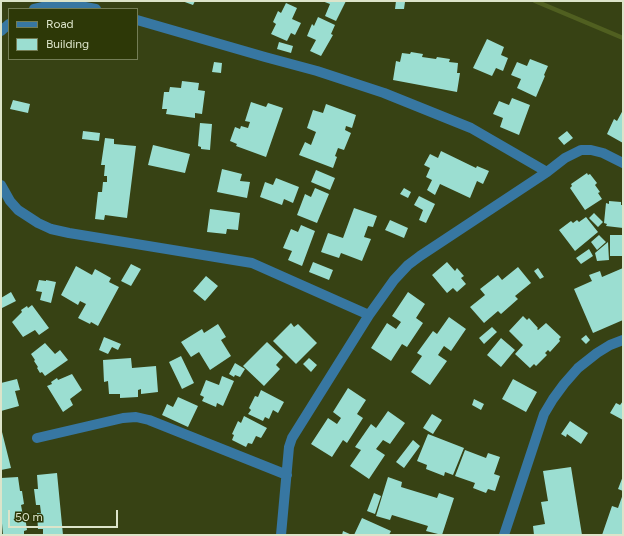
<!DOCTYPE html>
<style>
body{margin:0}
#map{position:relative;width:624px;height:536px;overflow:hidden;background:#374214;font-family:Figtree,sans-serif}
canvas{display:block}
.frame{position:absolute;inset:0;border:2px solid #dce4ca;pointer-events:none}
.legend{position:absolute;left:8px;top:8px;width:130px;height:52px;box-sizing:border-box;background:#2d3807;border:1px solid #737d55;margin:0;padding:5px 7px;list-style:none;font-size:12px;color:#dce4ca}
.legend li{display:flex;align-items:center;gap:8px;height:20px}
.legend b{width:20px;border:1px solid #737d55}
.scale{position:absolute;left:8px;top:510px;width:110px;height:18px;box-sizing:border-box;border:2px solid #dce4ca;border-top:0;padding-left:5px;font-size:12px;line-height:14px;white-space:nowrap;color:#dce4ca;-webkit-text-stroke:3px #2d3807;paint-order:stroke}
</style>
<div id="map">
<canvas width="624" height="536"></canvas>
<div class="frame"></div>
<ul class="legend">
<li><b style="height:5px;background:#3777a2"></b>Road</li>
<li><b style="height:11px;background:#9bded1"></b>Building</li>
</ul>
<div class="scale">50 m</div>
</div>
<script>
const g = document.querySelector('canvas').getContext('2d');
g.lineJoin = 'round';
const toPath = rows => new Path2D(rows.map(r => 'M' + r).join(''));
function stroke(path, color, width, dash) { g.strokeStyle = color; g.lineWidth = width; g.lineCap = dash ? 'butt' : 'round'; g.setLineDash(dash || []); g.stroke(path); }
function fill(path, color) { g.fillStyle = color; g.fill(path, 'evenodd'); }
const stream = toPath([
 [535,1,623,38]
]);
const building = toPath([
 [182,1,195,1,193,5],
 [322,1,346,1,336,21,325,16,330,4],
 [396,1,405,2,404,9,395,9],
 [286,3,297,8,292,19,301,23,295,35,291,33,287,41,271,34,276,24,273,22,278,11,281,13],
 [318,17,335,25,331,34,333,35,321,56,310,51,316,40,307,36,312,24,314,26],
 [487,39,504,47,501,55,508,58,503,71,496,68,492,76,473,68],
 [279,42,293,46,291,53,277,49],
 [411,52,423,54,422,57,436,59,437,57,450,59,449,62,458,63,457,73,460,73,457,92,393,80,396,61,400,62,402,53,410,54],
 [530,59,548,66,544,75,545,76,536,97,517,88,521,79,511,75,517,62,527,66],
 [214,62,222,63,221,73,212,72],
 [182,81,199,83,198,90,205,91,202,114,195,113,195,118,166,114,167,109,162,109,164,92,169,92,170,87,181,88],
 [512,98,530,105,519,135,500,127,503,118,493,114,499,101,509,105],
 [13,100,30,104,28,113,10,109],
 [251,102,266,107,268,103,283,108,266,157,236,146,237,144,230,141,235,127,240,129,241,126,248,128,250,122,245,121],
 [326,104,356,115,352,128,346,126,345,130,351,133,344,150,338,148,335,156,337,157,333,168,299,155,305,142,311,145,316,132,307,128,313,110,323,113],
 [623,110,623,143,607,134,614,119,617,121],
 [200,123,212,124,210,150,201,149,201,147,198,146],
 [83,131,100,133,99,141,82,139],
 [567,131,573,138,564,145,558,138],
 [105,138,114,139,114,144,136,146,127,218,105,215,104,220,95,219,98,192,102,192,103,182,107,182,107,176,104,176,105,165,101,165],
 [153,145,190,154,185,173,148,165],
 [441,151,476,168,477,166,489,171,483,184,477,181,470,198,440,184,435,195,427,190,432,180,426,177,430,168,424,165,430,154,438,158],
 [222,169,242,174,240,181,250,182,247,198,217,192],
 [316,170,335,178,330,190,311,182],
 [587,173,588,175,590,174,597,183,595,185,600,192,598,193,602,199,585,210,570,188,572,186,571,184],
 [276,178,299,187,293,203,284,199,282,205,260,197,265,182,273,185],
 [315,188,329,194,317,223,297,215,305,194,311,197],
 [404,188,411,192,408,198,400,194],
 [419,196,435,204,426,223,419,220,423,210,414,205],
 [609,201,621,202,621,205,623,205,623,228,606,226,607,224,604,223,606,203,609,204],
 [354,208,377,216,373,227,368,226,364,237,371,239,362,261,341,253,339,258,321,252,328,233,343,238],
 [210,209,240,213,238,230,227,229,226,234,207,232],
 [594,213,603,222,598,227,589,218],
 [586,217,598,232,575,251,559,230,571,221,573,223,577,220,579,222],
 [390,220,408,228,404,238,385,230],
 [301,225,315,231,302,266,288,260,292,251,283,248,291,229,298,232],
 [599,235,606,242,597,250,591,242],
 [610,235,623,235,622,256,610,256],
 [608,242,609,260,597,261,595,253],
 [589,249,593,256,581,264,576,258],
 [313,262,333,270,329,280,309,272],
 [447,262,455,271,457,268,464,276,461,278,466,284,457,292,453,288,447,293,432,275],
 [131,264,141,269,131,286,121,281],
 [76,266,92,275,95,269,111,278,109,282,119,287,98,326,91,322,90,324,78,318,86,304,80,301,78,305,61,295],
 [518,267,531,283,515,296,518,299,501,314,498,311,484,323,470,307,485,295,480,289,498,275,502,280],
 [538,268,544,277,540,279,534,271],
 [623,268,623,320,593,333,574,289,592,281,589,275,600,271,602,277],
 [206,276,218,286,205,301,193,291],
 [39,280,46,281,46,280,56,282,51,303,40,300,42,292,36,291],
 [11,292,16,301,2,308,1,298],
 [408,292,425,304,416,318,423,323,407,347,402,344,391,361,371,348,387,323,396,329,401,322,392,316],
 [32,305,49,328,39,335,35,330,23,337,12,322,22,312,21,310,27,306,28,308],
 [523,316,527,320,529,318,538,328,537,329,538,330,546,323,561,337,559,339,560,341,550,352,548,350,545,353,547,355,536,366,534,364,530,368,515,354,523,345,509,331],
 [449,317,466,329,451,351,444,346,438,355,447,361,430,385,411,372,422,356,417,353,433,331,437,334],
 [291,323,294,327,298,324,317,343,296,364,273,341],
 [218,324,226,337,221,340,231,356,210,370,199,352,191,357,181,342,202,329,204,333],
 [492,327,497,332,484,344,479,338],
 [586,335,590,340,586,344,581,339],
 [104,337,121,344,118,350,112,347,108,354,99,350],
 [501,338,515,350,501,367,487,355],
 [267,342,283,357,276,365,280,369,264,386,243,366],
 [45,343,55,354,60,350,68,360,45,376,42,372,40,373,37,368,38,367,34,361,35,360,31,354],
 [181,356,194,383,182,389,169,362],
 [131,358,132,368,156,366,158,392,141,394,141,389,138,390,138,397,120,398,120,394,109,394,108,381,104,382,103,360],
 [309,358,317,365,311,372,303,364],
 [235,363,245,369,240,377,235,375,234,377,229,374],
 [72,374,82,390,70,399,73,405,63,412,47,386,52,384,51,382,57,378,58,380],
 [222,376,234,381,223,406,217,403,216,407,202,401,204,397,200,395,206,380,219,385],
 [17,379,20,390,15,391,19,406,1,411,1,383],
 [513,379,537,392,526,412,502,399],
 [348,388,366,400,357,414,363,418,347,443,343,440,332,457,311,444,328,418,337,424,341,418,333,412],
 [261,390,284,402,278,413,273,410,269,419,265,417,263,421,248,414,251,410,249,408,255,396,258,397],
 [178,397,198,406,188,427,162,415,167,404,173,407],
 [474,399,484,404,481,410,472,405],
 [623,401,623,420,610,413,616,403,620,405],
 [388,411,405,423,390,444,383,440,376,449,385,455,369,479,350,466,361,450,355,447,371,424,376,428],
 [432,414,442,420,433,434,423,428],
 [244,416,267,428,261,438,256,436,252,444,248,443,246,447,232,440,234,435,232,434,238,421,241,423],
 [570,421,588,433,581,444,567,434,566,437,561,434],
 [1,428,11,468,1,470],
 [428,434,464,448,453,475,445,472,444,476,426,469,427,465,417,461],
 [413,440,420,446,404,468,396,462],
 [465,450,486,458,488,453,500,457,494,474,500,476,495,491,488,489,486,493,473,488,475,483,455,476],
 [571,467,582,535,534,535,533,526,545,524,541,502,548,501,543,471],
 [57,473,63,535,43,535,43,529,38,529,37,513,41,513,40,505,36,505,34,489,38,489,37,475],
 [623,476,623,491,618,489],
 [18,477,20,491,22,491,24,504,21,505,23,516,25,516,27,530,24,531,24,535,3,535,1,512,1,478],
 [388,477,402,482,401,487,437,498,439,493,454,498,442,535,426,531,428,526,392,515,390,520,376,516],
 [374,493,381,496,375,514,367,511],
 [623,494,623,535,602,535,612,506,618,508],
 [362,518,391,531,389,535,354,535],
 [343,531,352,535,342,535]
]);
const minor = toPath([
 [34,9,52,5,74,5,96,9],
 [137,20,265,57,317,71,384,93,471,128,547,172],
 [1,31,9,24],
 [1,185,10,201,18,210,38,223,51,229,69,233,252,263,369,315],
 [37,438,123,418,136,417,149,420,287,475],
 [281,535,289,447,292,438,369,315,394,280,408,265,420,256,547,172,565,158,581,150,591,150,603,153,623,163],
 [504,535,544,414,553,399,564,384,578,368,597,353,610,345,623,340]
]);
stroke(stream, '#505f20', 4.5);
fill(building, '#9bded1');
stroke(minor, '#3777a2', 10);
</script>
